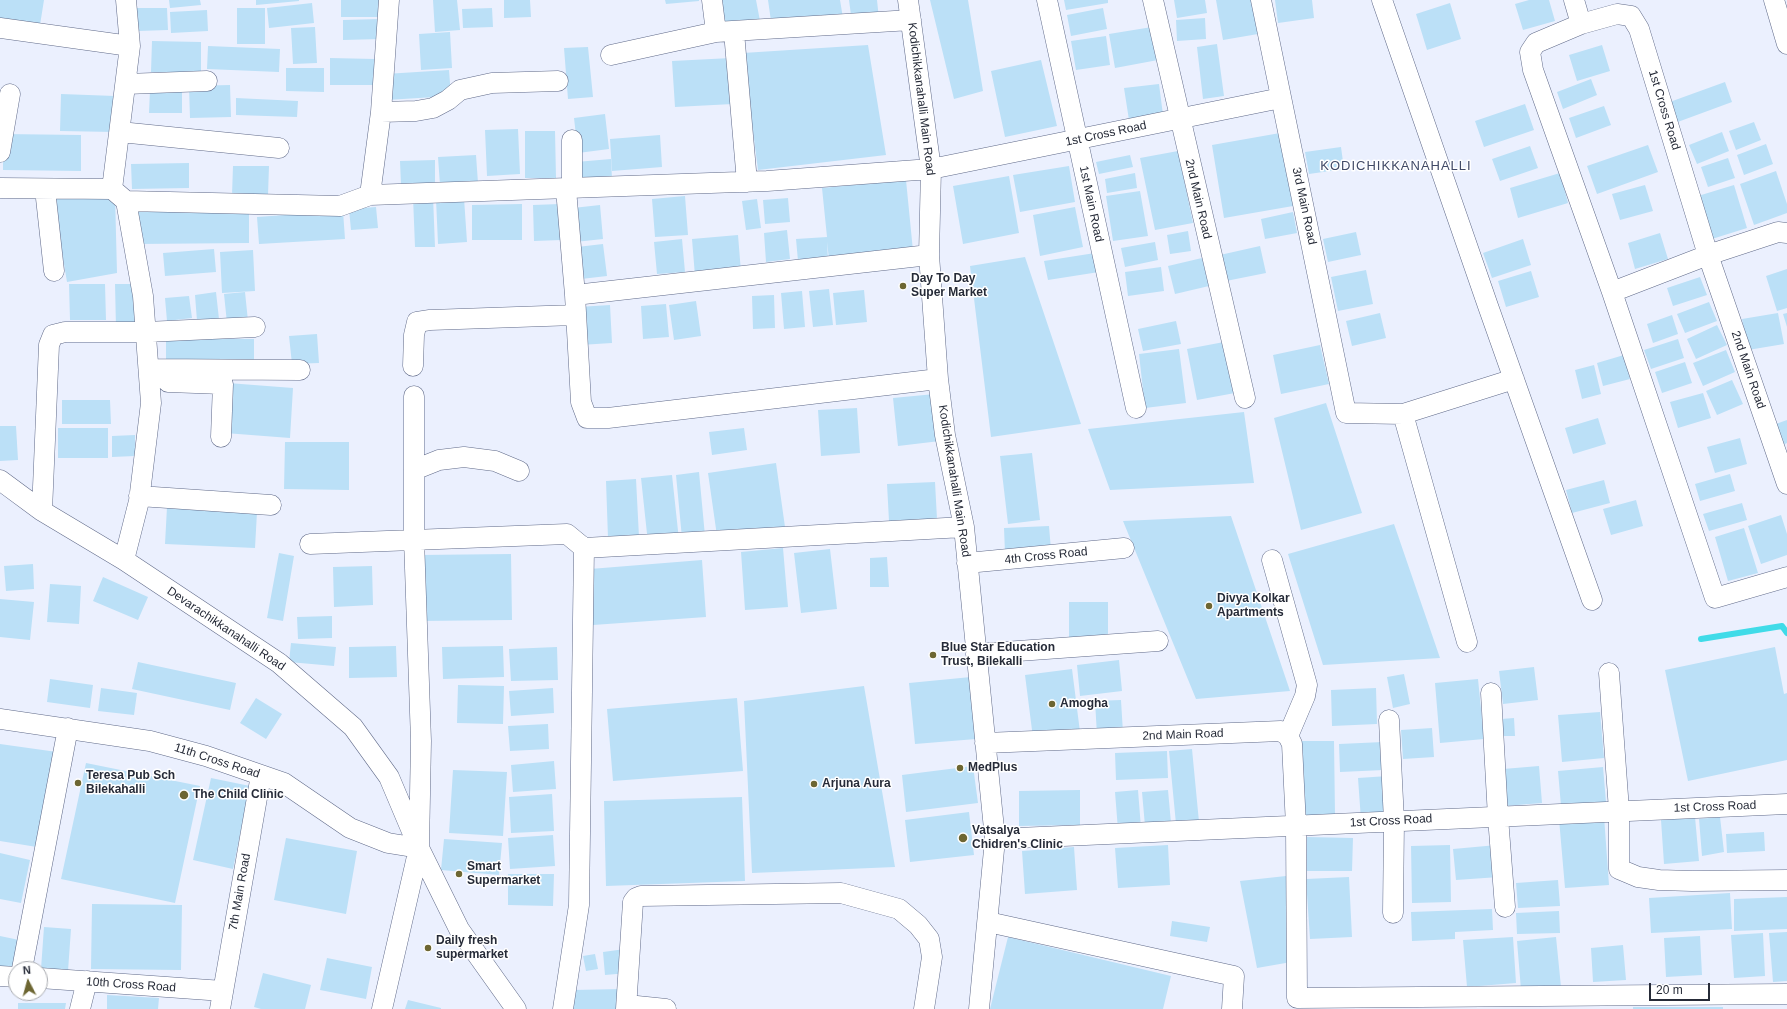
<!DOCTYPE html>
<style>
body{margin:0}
#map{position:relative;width:1787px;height:1009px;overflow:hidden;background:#ebf0fe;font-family:Helvetica,sans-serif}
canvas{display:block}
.north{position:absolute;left:8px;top:961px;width:40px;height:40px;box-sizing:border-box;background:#fff;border:1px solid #a8aaaf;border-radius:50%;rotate:354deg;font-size:11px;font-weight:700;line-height:16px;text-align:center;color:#262b38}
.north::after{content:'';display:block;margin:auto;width:14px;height:18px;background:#6d6632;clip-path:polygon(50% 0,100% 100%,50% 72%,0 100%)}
.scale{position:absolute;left:1649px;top:983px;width:61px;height:18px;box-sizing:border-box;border:2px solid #262b38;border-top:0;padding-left:5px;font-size:12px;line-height:14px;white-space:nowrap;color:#262b38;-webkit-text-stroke:3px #fff;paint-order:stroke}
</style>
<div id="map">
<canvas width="1787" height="1009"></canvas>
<div class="north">N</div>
<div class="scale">20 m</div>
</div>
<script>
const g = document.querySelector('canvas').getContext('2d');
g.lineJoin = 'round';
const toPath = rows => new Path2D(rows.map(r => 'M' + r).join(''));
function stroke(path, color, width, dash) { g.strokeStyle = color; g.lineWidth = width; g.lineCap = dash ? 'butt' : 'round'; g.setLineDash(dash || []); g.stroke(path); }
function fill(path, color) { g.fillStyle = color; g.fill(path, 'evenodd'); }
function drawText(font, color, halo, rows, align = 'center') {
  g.font = font + ' Helvetica,sans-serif'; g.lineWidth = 3; g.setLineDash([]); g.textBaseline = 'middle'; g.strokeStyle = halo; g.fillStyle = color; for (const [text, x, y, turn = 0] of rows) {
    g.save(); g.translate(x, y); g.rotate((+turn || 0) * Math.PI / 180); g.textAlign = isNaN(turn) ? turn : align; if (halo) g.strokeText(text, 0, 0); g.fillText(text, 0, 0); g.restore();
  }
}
const stream = toPath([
 [1701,639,1782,626,1787,633]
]);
const building = toPath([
 [0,0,44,0,40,25,0,19],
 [169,0,200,0,201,5,170,8],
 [256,0,299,0,299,1,256,5],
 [341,0,379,0,379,17,341,17],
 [433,0,457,0,460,30,435,32],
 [504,0,530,0,531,17,504,18],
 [665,0,699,0,699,1,666,4],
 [720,0,756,0,760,21,726,28],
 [768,0,840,0,843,18,772,28],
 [849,0,877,0,879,19,852,23],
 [930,0,968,0,983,91,954,99],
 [1064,0,1108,0,1108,3,1066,10],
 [1174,0,1205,0,1207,13,1177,18],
 [1216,0,1252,0,1258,34,1223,40],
 [1275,0,1312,0,1314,18,1278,23],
 [1529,0,1549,0,1555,21,1523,30,1515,4],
 [312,3,314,23,269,28,267,8],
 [1450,3,1461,39,1427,50,1416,14],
 [137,8,167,8,168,30,138,31],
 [237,8,265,8,265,44,237,44],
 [492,8,493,27,463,28,462,9],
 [1103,8,1107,29,1071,36,1067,15],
 [207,10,208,31,171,33,170,12],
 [1205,18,1206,39,1177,41,1176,20],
 [380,19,381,39,343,40,343,20],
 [315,27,317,63,293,64,291,28],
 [1152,27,1158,60,1115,68,1109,34],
 [450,32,452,68,421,70,419,34],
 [1106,36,1110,65,1076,70,1071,41],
 [152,41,201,42,201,74,151,72],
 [1217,44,1224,96,1203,99,1197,47],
 [868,45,886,155,758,170,743,53],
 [1602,45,1610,71,1577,81,1569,55],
 [208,46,280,49,279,72,207,69],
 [588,47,593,97,568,99,564,48],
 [330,58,375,59,374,85,330,85],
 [731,58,733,104,675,107,672,61],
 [1041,60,1057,126,1005,137,991,71],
 [286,68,324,68,324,92,286,91],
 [449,70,451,96,387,100,385,74],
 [1591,79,1597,95,1563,109,1557,92],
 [1725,82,1732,102,1675,123,1667,103],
 [1159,84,1163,115,1129,120,1124,88],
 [230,85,231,117,190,118,189,86],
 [150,90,182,91,182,113,149,113],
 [61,94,115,96,114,132,60,131],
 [236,98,298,101,297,117,236,115],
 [1525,104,1534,130,1484,147,1475,121],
 [1604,106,1611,125,1576,138,1569,118],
 [605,114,609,149,578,153,574,118],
 [1754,122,1761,140,1736,150,1729,131],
 [518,129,520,174,487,176,485,130],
 [525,131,555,131,556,178,525,178],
 [1722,132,1729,151,1697,164,1689,145],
 [1280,133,1293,206,1224,218,1212,145],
 [3,134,81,135,81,171,3,170],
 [660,135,662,167,612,171,610,139],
 [1766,144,1773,164,1744,175,1737,155],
 [1648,145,1658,172,1597,194,1587,166],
 [1530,146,1538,168,1500,181,1492,159],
 [1341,147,1344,169,1309,174,1305,152],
 [1178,151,1193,223,1155,230,1140,158],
 [476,155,478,183,440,185,438,157],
 [1130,155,1133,167,1099,174,1096,162],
 [1728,158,1735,178,1708,187,1701,167],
 [611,159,612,179,577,181,576,162],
 [435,160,435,184,401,185,400,161],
 [189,163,189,188,132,189,131,164],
 [233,166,269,166,268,195,232,195],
 [1069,166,1075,202,1020,212,1013,175],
 [1776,171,1787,204,1787,213,1754,225,1740,184],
 [1135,173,1137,188,1107,193,1105,179],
 [1560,173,1568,203,1518,218,1510,188],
 [1009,176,1019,233,963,244,953,186],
 [906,180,913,251,829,259,827,242,828,260,798,261,796,239,827,237,822,188],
 [1645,185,1653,211,1620,220,1612,194],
 [1734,185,1747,228,1712,239,1698,196],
 [1140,191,1148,236,1113,241,1106,196],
 [53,195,115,195,117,273,67,282,62,252,56,250],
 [433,196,435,247,415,247,413,197],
 [685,196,688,235,655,237,652,199],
 [464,198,467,242,438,244,436,199],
 [788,198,790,222,765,224,763,200],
 [757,199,761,228,746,230,742,201],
 [522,204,522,240,472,240,472,205],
 [560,204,561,240,534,241,533,205],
 [600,205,603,239,575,242,573,208],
 [376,207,378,228,351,230,349,209],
 [1075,207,1083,247,1040,256,1033,215],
 [249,210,249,243,136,244,135,211],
 [343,211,345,239,259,244,257,217],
 [1293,212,1297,233,1265,239,1261,219],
 [787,230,790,259,766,262,764,233],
 [1188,231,1191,251,1170,254,1167,235],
 [1356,232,1361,255,1328,262,1323,239],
 [1660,233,1668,259,1635,269,1628,243],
 [738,235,741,272,695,276,692,239],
 [682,239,685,272,657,274,654,242],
 [1523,239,1531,265,1492,278,1483,253],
 [1155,242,1158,260,1125,267,1121,248],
 [603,244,607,276,581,279,577,247],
 [1260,246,1266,273,1226,281,1220,255],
 [214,249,216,272,165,276,163,253],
 [253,250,255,291,222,293,220,252],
 [1095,253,1099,272,1048,280,1044,261],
 [1025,257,1081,424,991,437,970,266],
 [1202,258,1209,286,1175,294,1168,266],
 [1161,267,1164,291,1128,296,1125,272],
 [1787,269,1787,308,1777,311,1766,276],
 [1366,270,1373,304,1338,311,1331,277],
 [1531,271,1539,297,1506,307,1498,281],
 [1700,277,1707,295,1673,306,1667,288],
 [69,284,105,284,106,320,70,320],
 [115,284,138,284,139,328,116,328],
 [829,289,833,325,813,327,809,291],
 [864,290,867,322,836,325,833,293],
 [802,291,805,327,784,329,781,293],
 [216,292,219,319,197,321,195,295],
 [245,292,248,321,227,323,224,294],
 [774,295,775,328,753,329,752,296],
 [189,296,192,318,167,321,165,298],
 [696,301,701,336,674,340,669,305],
 [1709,302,1717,321,1685,333,1677,314],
 [666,304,669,337,643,339,641,306],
 [610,305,612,343,580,345,578,307],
 [1380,313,1386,338,1352,346,1346,321],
 [1778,313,1784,344,1748,350,1742,319],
 [1787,313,1787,327,1783,314],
 [1672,315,1678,334,1653,343,1647,324],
 [1176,321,1181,344,1143,351,1138,329],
 [1717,325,1727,345,1696,359,1687,339],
 [317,334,319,363,292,364,289,336],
 [166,338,254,339,254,366,166,365],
 [1678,339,1684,358,1651,369,1644,350],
 [1224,342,1235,393,1197,400,1187,349],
 [1320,345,1329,384,1281,394,1273,355],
 [1179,349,1186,403,1145,408,1139,354],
 [1726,350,1735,372,1703,386,1693,363],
 [1624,355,1630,379,1603,386,1597,363],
 [1685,362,1692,383,1662,393,1655,372],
 [1594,365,1601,394,1582,399,1575,370],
 [1732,380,1743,404,1717,415,1706,391],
 [228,383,293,388,290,438,225,433],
 [1703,393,1711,418,1678,428,1670,402],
 [935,394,940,441,898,446,893,398],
 [62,400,110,400,111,424,62,424],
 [1326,403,1362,513,1301,530,1274,418],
 [857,408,860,453,821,456,818,410],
 [1244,412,1254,483,1110,490,1088,429],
 [1598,418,1606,444,1573,454,1565,428],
 [1787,420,1787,443,1781,446,1773,425],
 [0,426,16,426,18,460,0,461],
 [58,428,108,428,108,458,58,458],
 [744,428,747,450,712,455,709,432],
 [135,435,135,456,112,457,112,436],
 [1740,438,1747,464,1715,473,1707,447],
 [285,442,349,442,349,490,284,489],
 [1032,453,1040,520,1008,524,1000,456],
 [776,463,785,527,717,536,708,473],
 [699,472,705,536,682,538,676,475],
 [1730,474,1735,491,1700,501,1695,484],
 [672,475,679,540,648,543,641,478],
 [636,479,639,537,608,538,606,481],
 [1604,480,1610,503,1572,513,1566,490],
 [935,482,937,519,889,521,887,484],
 [1636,500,1643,526,1611,535,1603,509],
 [1742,503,1747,520,1709,531,1703,514],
 [167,507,257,512,255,548,165,544],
 [1781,515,1787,534,1787,555,1761,564,1748,526],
 [1231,516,1290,691,1196,699,1123,521],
 [1394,524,1440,658,1323,665,1288,554],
 [1049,526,1051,550,1005,553,1004,528],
 [1744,528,1758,573,1728,581,1715,537],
 [783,548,788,607,745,610,741,552],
 [830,549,837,609,801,613,794,553],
 [279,553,294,556,283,621,267,618],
 [511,554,512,620,420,621,419,555],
 [887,557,889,587,870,587,870,558],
 [702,560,706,617,593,625,590,569],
 [33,564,34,589,6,591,4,566],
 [372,566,373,605,334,607,333,567],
 [103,577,148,597,138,620,93,601],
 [50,584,81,586,79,624,47,622],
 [0,599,34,602,30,640,0,637],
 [1069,602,1108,602,1108,639,1069,640],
 [332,616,332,638,298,639,297,617],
 [291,643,336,647,334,666,289,662],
 [396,646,397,677,349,678,349,647],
 [503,646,504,677,443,679,442,647],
 [557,647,558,680,511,681,509,649],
 [1775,647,1784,694,1787,693,1787,760,1688,781,1665,670],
 [1119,660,1122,691,1080,696,1077,665],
 [138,662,236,683,230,710,132,689],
 [1534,667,1538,700,1503,704,1499,671],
 [1072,669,1080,732,1033,738,1025,675],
 [1404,674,1410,704,1393,708,1387,677],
 [971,677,976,739,915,744,909,683],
 [50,679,93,685,90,708,47,702],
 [1478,679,1484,739,1440,743,1435,683],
 [458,685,504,686,503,724,457,723],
 [864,686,895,867,752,873,744,701],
 [101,688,137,693,134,715,98,711],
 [553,688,554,713,511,716,509,691],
 [1376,688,1377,724,1332,726,1331,690],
 [256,698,282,714,266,739,240,723],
 [737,698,743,771,613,781,607,709],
 [1121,700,1123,733,1097,735,1095,701],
 [1600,712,1604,758,1562,762,1558,715],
 [1514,718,1515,736,1502,736,1501,719],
 [548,724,549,749,510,751,508,726],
 [1432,728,1434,757,1403,759,1401,730],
 [1300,741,1334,741,1335,815,1301,816],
 [1383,742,1384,770,1340,772,1339,744],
 [0,744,57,752,43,848,0,841],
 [1192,749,1199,822,1176,824,1169,751],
 [1167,751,1168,778,1116,780,1115,753],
 [554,761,556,789,513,792,511,765],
 [86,763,200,786,175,903,61,879],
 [973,766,978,803,906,812,902,775],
 [1539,766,1542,803,1505,806,1503,769],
 [1603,767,1606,802,1561,806,1558,771],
 [453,770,507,772,503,836,449,833],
 [1388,776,1391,818,1361,820,1358,778],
 [211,778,250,786,233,869,193,860],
 [1080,790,1080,825,1019,826,1019,791],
 [1138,790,1141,828,1118,830,1115,792],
 [1168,790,1171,823,1145,826,1142,792],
 [552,794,554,831,511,833,509,797],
 [742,797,745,881,606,886,604,801],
 [969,812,974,855,910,862,905,820],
 [1604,816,1609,885,1565,888,1559,819],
 [1695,817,1699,861,1664,864,1661,820],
 [1720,817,1724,852,1702,856,1699,819],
 [1764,832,1765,851,1727,853,1726,834],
 [553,835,555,866,510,869,508,838],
 [1307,837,1353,838,1352,871,1307,871],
 [286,838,357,851,346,914,274,900],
 [444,839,502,843,499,875,441,870],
 [1168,845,1170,885,1118,888,1115,848],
 [1450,845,1451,902,1412,903,1411,846],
 [1497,845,1499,877,1456,880,1453,849],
 [1074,847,1077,890,1025,894,1022,851],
 [0,853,30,860,21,903,0,899],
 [508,874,554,874,553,906,508,905],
 [1286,876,1297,961,1257,968,1240,881],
 [1349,877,1352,937,1310,939,1306,879],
 [1558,880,1560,906,1518,908,1516,883],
 [1730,893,1732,929,1651,933,1649,898],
 [1787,897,1787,929,1734,931,1734,899],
 [92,904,182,905,181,970,91,969],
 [1492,909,1493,930,1455,932,1455,939,1412,941,1411,912],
 [1559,911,1560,933,1517,934,1516,913],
 [1172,921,1210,927,1207,942,1170,936],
 [44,927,71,929,68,971,41,969],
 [1787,932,1787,981,1773,982,1769,933],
 [1763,933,1765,976,1734,978,1731,935],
 [0,936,24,941,16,969,0,967],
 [1700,936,1702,975,1666,977,1664,938],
 [1008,937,1171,976,1163,1009,990,1009],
 [1513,937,1516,983,1467,987,1463,940],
 [1556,937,1561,987,1521,990,1517,941],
 [1623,945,1626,980,1593,982,1591,948],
 [625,949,628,973,605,975,603,952],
 [595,954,598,969,586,971,583,956],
 [327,958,372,967,366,999,320,990],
 [263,973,311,985,305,1009,261,1009,254,1007],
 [622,989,622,1009,573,1009,573,990],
 [107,995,159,998,158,1009,107,1009],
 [408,1000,441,1008,441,1009,405,1009],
 [18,1003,66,1003,65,1009,18,1009],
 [1633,1007,1723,1007,1723,1009,1633,1009]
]);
const minor = toPath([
 [712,0,716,32],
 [908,0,931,169,929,255,938,379,945,435,964,527,995,839,979,1009],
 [1047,0,1136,408],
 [1153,0,1245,398],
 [1261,0,1346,413,1403,414,1514,379],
 [1382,0,1488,306,1592,600],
 [1574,0,1581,24],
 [1774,0,1787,44],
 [0,28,130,46],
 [734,32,747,182],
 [611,55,716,32,911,20],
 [126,84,207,81],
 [381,112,416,111,433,108,448,100,460,90,492,83,558,81],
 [120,132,279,148],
 [0,152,10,94],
 [0,188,112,189,126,201,340,206,370,195,767,181,931,169,1281,98],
 [45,189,54,271],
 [112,189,130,46,126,0],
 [566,189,575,295,581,402,587,418,608,418,938,379],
 [572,189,572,140],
 [370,195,381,112,389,0],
 [1612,292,1708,255,1778,232,1787,233],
 [575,295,929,255],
 [413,366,414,335,417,322,430,320,575,315],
 [149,369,300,370],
 [168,382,223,384,221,437],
 [1403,414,1467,642],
 [414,470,439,460,464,457,495,461,519,471],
 [0,480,42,511,124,560,279,663,353,727,389,777,419,848,459,929,516,1009],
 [1787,484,1708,255,1639,29,1631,16,1617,14,1581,24,1536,43,1530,52,1533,70,1612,292,1715,598,1787,577],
 [139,496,271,505],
 [42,511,49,345,53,335,65,332,146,332,255,327],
 [310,544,567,534,584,548,964,527],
 [124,560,139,501,151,403,143,296,126,201],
 [1272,560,1307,685,1305,696,1288,736],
 [967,563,1124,548],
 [976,654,1158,641],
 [1609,673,1619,810,1619,869,1638,877,1659,880,1692,881,1787,880],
 [1491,693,1498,817,1505,907],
 [0,719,150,741,206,756,284,783,350,828,388,843,419,848],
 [1389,720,1394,821,1393,913],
 [985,743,1281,731,1288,736,1292,744,1296,826,1297,998,1787,994],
 [995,839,1787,804],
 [988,922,1234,976,1232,1009],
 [22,969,68,728],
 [0,976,16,977],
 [40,978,223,991],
 [627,1005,666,1009],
 [80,1009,87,981],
 [220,1009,261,775],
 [382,1009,419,848,421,741,414,539,414,396],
 [563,1009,579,905,584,548],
 [626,1009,633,902,636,898,641,896,841,893,899,909,918,925,929,939,932,957,924,1009]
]);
const markers = [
 [903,286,4,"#6d6632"],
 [1209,606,4,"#6d6632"],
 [933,655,4,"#6d6632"],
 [1052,704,4,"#6d6632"],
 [960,768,4,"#6d6632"],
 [78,783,4,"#6d6632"],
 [814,784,4,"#6d6632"],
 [184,795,5,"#6d6632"],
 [963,838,5,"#6d6632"],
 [459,874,4,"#6d6632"],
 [428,948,4,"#6d6632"]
];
const streetNames = [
 ["Kodichikkanahalli Main Road",921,99,83],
 ["1st Cross Road",1664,110,73],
 ["1st Cross Road",1106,134,-12],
 ["2nd Main Road",1198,199,77],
 ["1st Main Road",1091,204,78],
 ["3rd Main Road",1304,206,78],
 ["2nd Main Road",1748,370,71],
 ["Kodichikkanahalli Main Road",954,481,81],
 ["4th Cross Road",1046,556,-6],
 ["Devarachikkanahalli Road",226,629,34],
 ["2nd Main Road",1183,735,-2],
 ["11th Cross Road",217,761,18],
 ["1st Cross Road",1715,807,-2],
 ["1st Cross Road",1391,821,-3],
 ["7th Main Road",240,892,-80],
 ["10th Cross Road",131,985,4]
];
const poiNames = [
 ["Day To Day",911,279],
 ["Super Market",911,293],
 ["Divya Kolkar",1217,599],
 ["Apartments",1217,613],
 ["Blue Star Education",941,648],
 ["Trust, Bilekalli",941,662],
 ["Amogha",1060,704],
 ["MedPlus",968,768],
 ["Teresa Pub Sch",86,776],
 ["Bilekahalli",86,790],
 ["Arjuna Aura",822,784],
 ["The Child Clinic",193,795],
 ["Vatsalya",972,831],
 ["Chidren's Clinic",972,845],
 ["Smart",467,867],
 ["Supermarket",467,881],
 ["Daily fresh",436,941],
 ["supermarket",436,955]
];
const neighbourhoodNames = [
 ["KODICHIKKANAHALLI",1396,166]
];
stroke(stream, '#40dbe8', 6);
fill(building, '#bbe0f7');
stroke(minor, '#606a89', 21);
stroke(minor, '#fff', 20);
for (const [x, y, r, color] of markers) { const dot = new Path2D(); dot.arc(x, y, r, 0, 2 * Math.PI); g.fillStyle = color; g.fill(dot); stroke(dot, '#fff', 1.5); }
drawText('12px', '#262b38', '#fff', streetNames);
drawText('bold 12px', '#262b38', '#fff', poiNames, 'left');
g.letterSpacing = '1px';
drawText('13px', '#404966', '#fff', neighbourhoodNames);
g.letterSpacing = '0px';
</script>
